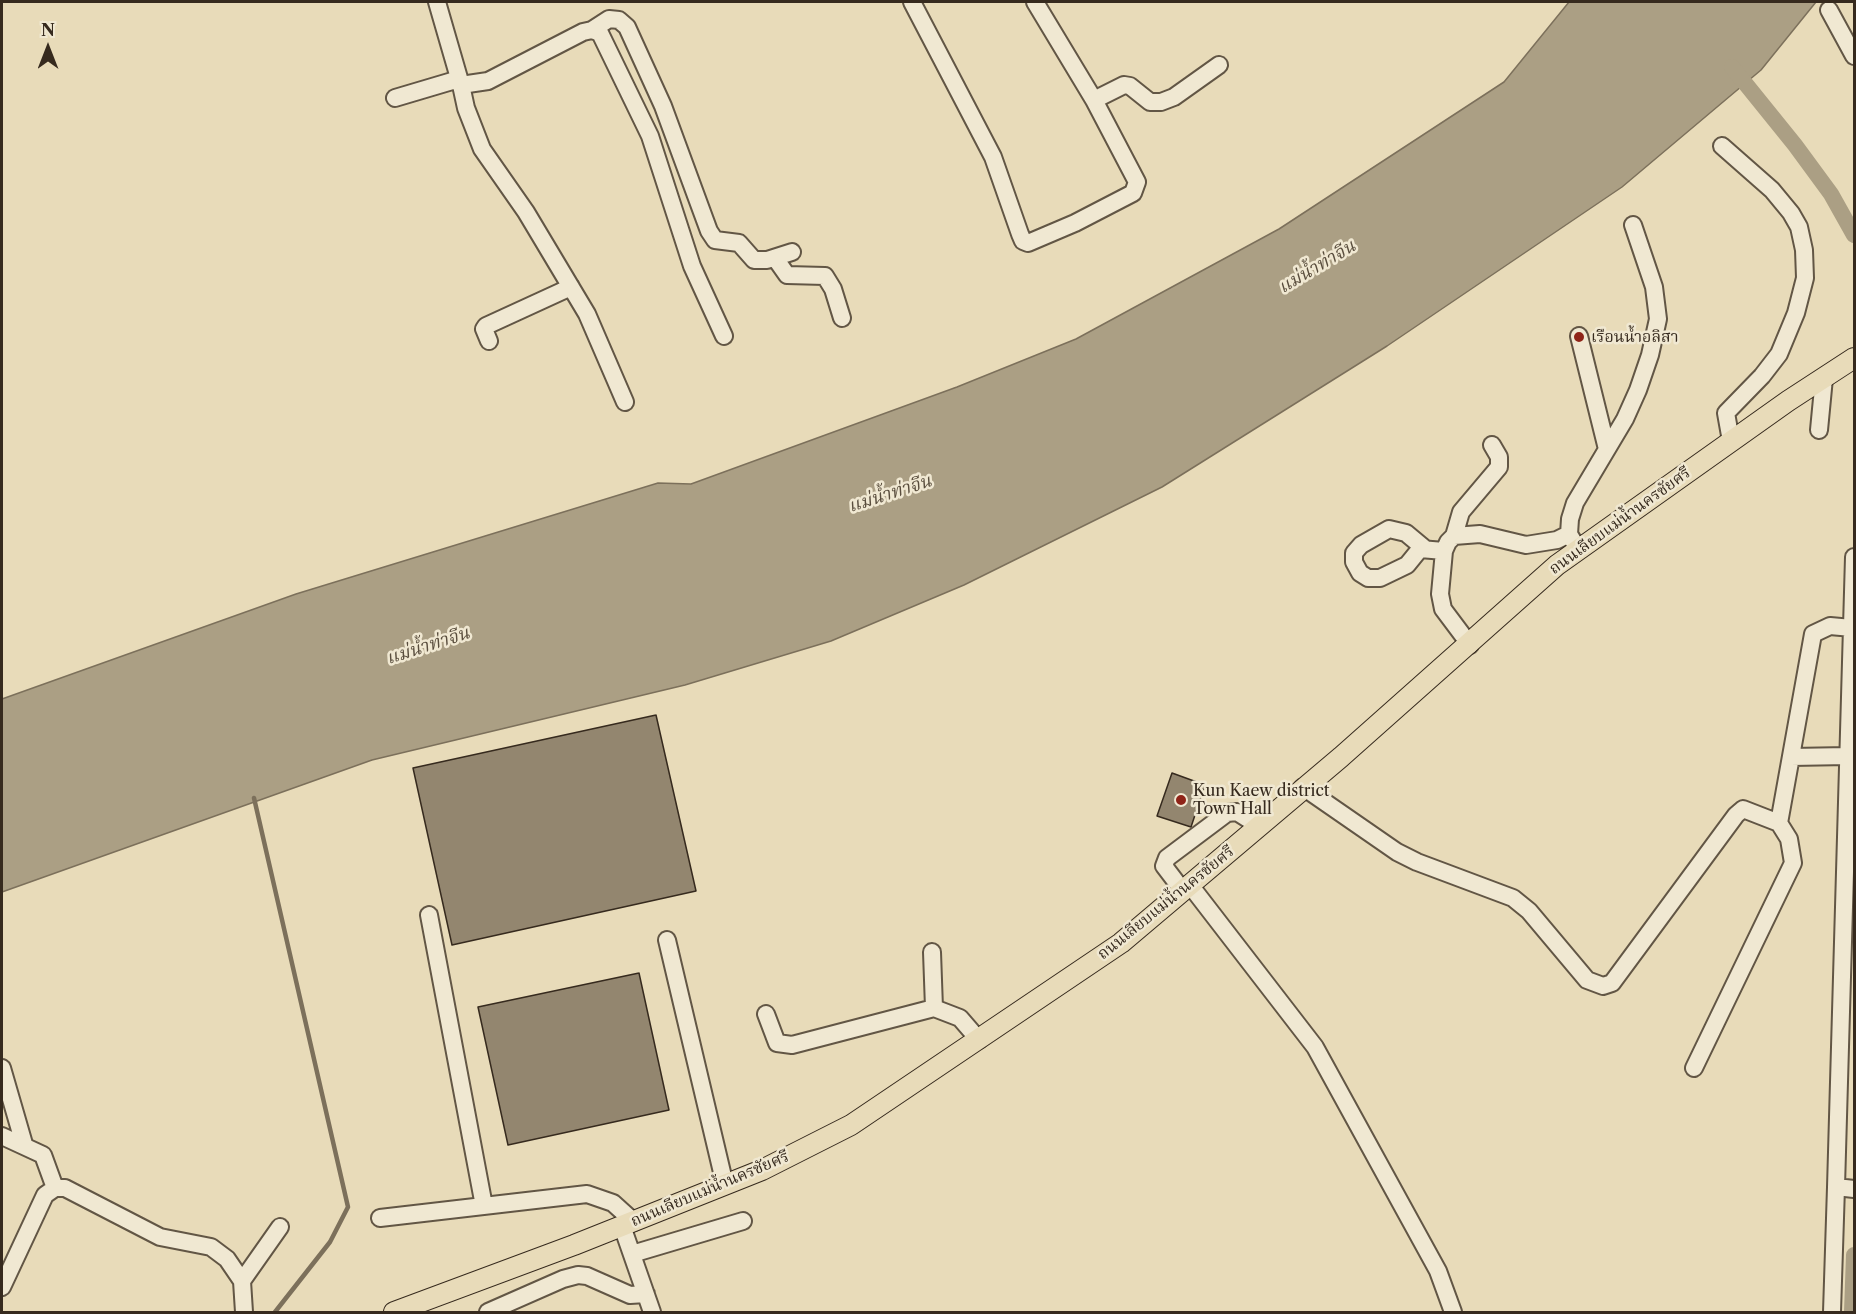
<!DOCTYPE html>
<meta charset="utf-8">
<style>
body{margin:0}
#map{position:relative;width:1856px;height:1314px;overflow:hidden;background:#e8dbb9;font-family:"Libre Caslon Text",serif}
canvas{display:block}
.frame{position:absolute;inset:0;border:3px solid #362a1e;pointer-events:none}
.north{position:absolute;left:18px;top:18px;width:60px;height:60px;-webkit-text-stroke:4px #f0e8d2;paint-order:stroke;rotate:0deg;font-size:16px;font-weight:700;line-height:24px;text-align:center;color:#362a1e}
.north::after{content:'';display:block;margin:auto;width:21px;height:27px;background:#362a1e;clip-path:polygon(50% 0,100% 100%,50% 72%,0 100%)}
</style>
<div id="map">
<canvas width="1856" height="1314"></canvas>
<div class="frame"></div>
<div class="north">N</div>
</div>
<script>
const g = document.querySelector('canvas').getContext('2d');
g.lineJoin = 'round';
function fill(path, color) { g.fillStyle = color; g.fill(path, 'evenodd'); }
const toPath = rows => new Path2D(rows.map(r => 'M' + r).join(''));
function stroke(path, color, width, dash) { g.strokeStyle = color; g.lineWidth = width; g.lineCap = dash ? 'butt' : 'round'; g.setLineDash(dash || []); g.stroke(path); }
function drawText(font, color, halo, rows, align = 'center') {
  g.font = font + ' "Libre Caslon Text","Noto Serif Thai",serif'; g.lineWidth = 5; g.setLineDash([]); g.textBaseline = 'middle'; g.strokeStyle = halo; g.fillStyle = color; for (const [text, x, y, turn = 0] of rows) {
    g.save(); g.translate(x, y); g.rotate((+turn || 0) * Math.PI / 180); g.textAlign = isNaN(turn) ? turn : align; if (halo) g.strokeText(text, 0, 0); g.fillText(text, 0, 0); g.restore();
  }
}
const water = toPath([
 [1569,2,1816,2,1761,70,1622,187,1387,346,1162,487,964,585,831,641,685,685,372,760,2,892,2,699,296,594,658,483,691,484,957,387,1076,339,1279,229,1504,82,1569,2]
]);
const stream = toPath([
 [254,798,348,1207,330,1242,275,1312]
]);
const canal = toPath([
 [1732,67,1795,145,1831,194,1854,235],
 [1852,1312,1854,1255]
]);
const building = toPath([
 [656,715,696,891,452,945,413,768,656,715],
 [1172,773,1205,785,1191,827,1157,816,1172,773],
 [639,973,669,1110,508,1145,478,1007,639,973]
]);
const minor = toPath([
 [437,2,461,85,488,81,583,32,592,30,600,33,650,136,692,266,724,336],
 [912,2,993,157,1020,234,1023,241,1028,243,1075,223,1133,193,1137,182,1094,100,1035,2],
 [1829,10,1854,56],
 [592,30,609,19,619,20,627,27,663,106,709,231,715,240,739,243,754,260,767,260,792,252],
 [461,85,466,108,482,149,526,212,587,314,625,402],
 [395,98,459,79],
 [1094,100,1124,85,1130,86,1150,102,1161,102,1174,97,1219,65],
 [1722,146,1772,190,1791,213,1799,227,1804,250,1805,278,1796,313,1779,354,1762,376,1726,413,1731,441],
 [775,258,787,275,825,276,833,289,842,318],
 [1579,336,1607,449],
 [489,341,484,329,486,326,571,287],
 [1819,430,1824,378],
 [1454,536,1461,512,1499,467,1499,457,1492,445],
 [1424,548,1406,533,1389,529,1361,545,1354,553,1354,562,1360,573,1368,578,1380,578,1407,565,1420,549,1444,551],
 [1578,549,1569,534,1570,519,1575,503,1625,419,1638,390,1650,355,1658,319,1654,287,1633,225],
 [1470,645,1443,609,1440,594,1444,551,1448,542,1454,536,1480,534,1526,545,1557,540,1569,534],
 [1791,757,1848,756],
 [1303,787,1397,852,1417,862,1513,898,1529,911,1587,980,1603,986,1612,983,1736,815,1743,809,1779,823,1813,634,1830,626,1852,628],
 [1190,885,1315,1047,1438,1271,1453,1312],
 [1183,891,1164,866,1167,858,1227,813,1237,812,1259,826],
 [429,915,484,1206],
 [667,940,725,1185],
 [934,1008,960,1018,979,1040],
 [766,1014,777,1043,792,1045,934,1008,932,952],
 [2,1068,24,1144],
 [1694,1068,1793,863,1789,839,1779,823],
 [2,1136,43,1155,55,1188],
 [1836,1187,1854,557],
 [380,1218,587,1194,613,1203,634,1222],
 [622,1226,652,1312],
 [632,1254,743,1221],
 [242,1281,280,1227],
 [2,1287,45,1195,55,1188,65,1188,160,1237,211,1247,227,1259,242,1281,244,1312],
 [488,1312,563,1279,578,1275,587,1276,630,1295,646,1294],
 [1832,1312,1836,1187,1854,1189]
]);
const major = toPath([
 [394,1312,574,1245,762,1170,851,1125,1121,943,1341,757,1557,565,1788,401,1854,358]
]);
const markers = [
 [1579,337,6,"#8f2418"],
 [1181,800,6,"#8f2418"]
];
const poiNames = [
 ["เรือนน้ำอลิสา",1591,337],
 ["Kun Kaew district",1193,791],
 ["Town Hall",1193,809]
];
const streetNames = [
 ["ถนนเลียบแม่น้ำนครชัยศรี",1620,521,-36],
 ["ถนนเลียบแม่น้ำนครชัยศรี",1166,903,-39],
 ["ถนนเลียบแม่น้ำนครชัยศรี",710,1189,-23]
];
const waterNames = [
 ["แม่น้ำท่าจีน",1317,267,-31],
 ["แม่น้ำท่าจีน",890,494,-18],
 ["แม่น้ำท่าจีน",428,646,-18]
];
fill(water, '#ab9f84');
stroke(water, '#7c705b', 1.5);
stroke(stream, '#7c705b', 4.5);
stroke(canal, '#ab9f84', 16);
fill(building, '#93866f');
stroke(building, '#362a1e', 1.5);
stroke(minor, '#625645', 20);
stroke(major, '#362a1e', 22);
stroke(minor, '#f0e8d2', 16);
stroke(major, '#e8dbb9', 20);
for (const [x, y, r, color] of markers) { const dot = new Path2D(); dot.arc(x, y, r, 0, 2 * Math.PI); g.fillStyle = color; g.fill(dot); stroke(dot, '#f0e8d2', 2); }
drawText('16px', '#362a1e', '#f0e8d2', poiNames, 'left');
drawText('16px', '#362a1e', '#f0e8d2', streetNames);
drawText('italic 18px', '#594d3d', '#f0e8d2', waterNames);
</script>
